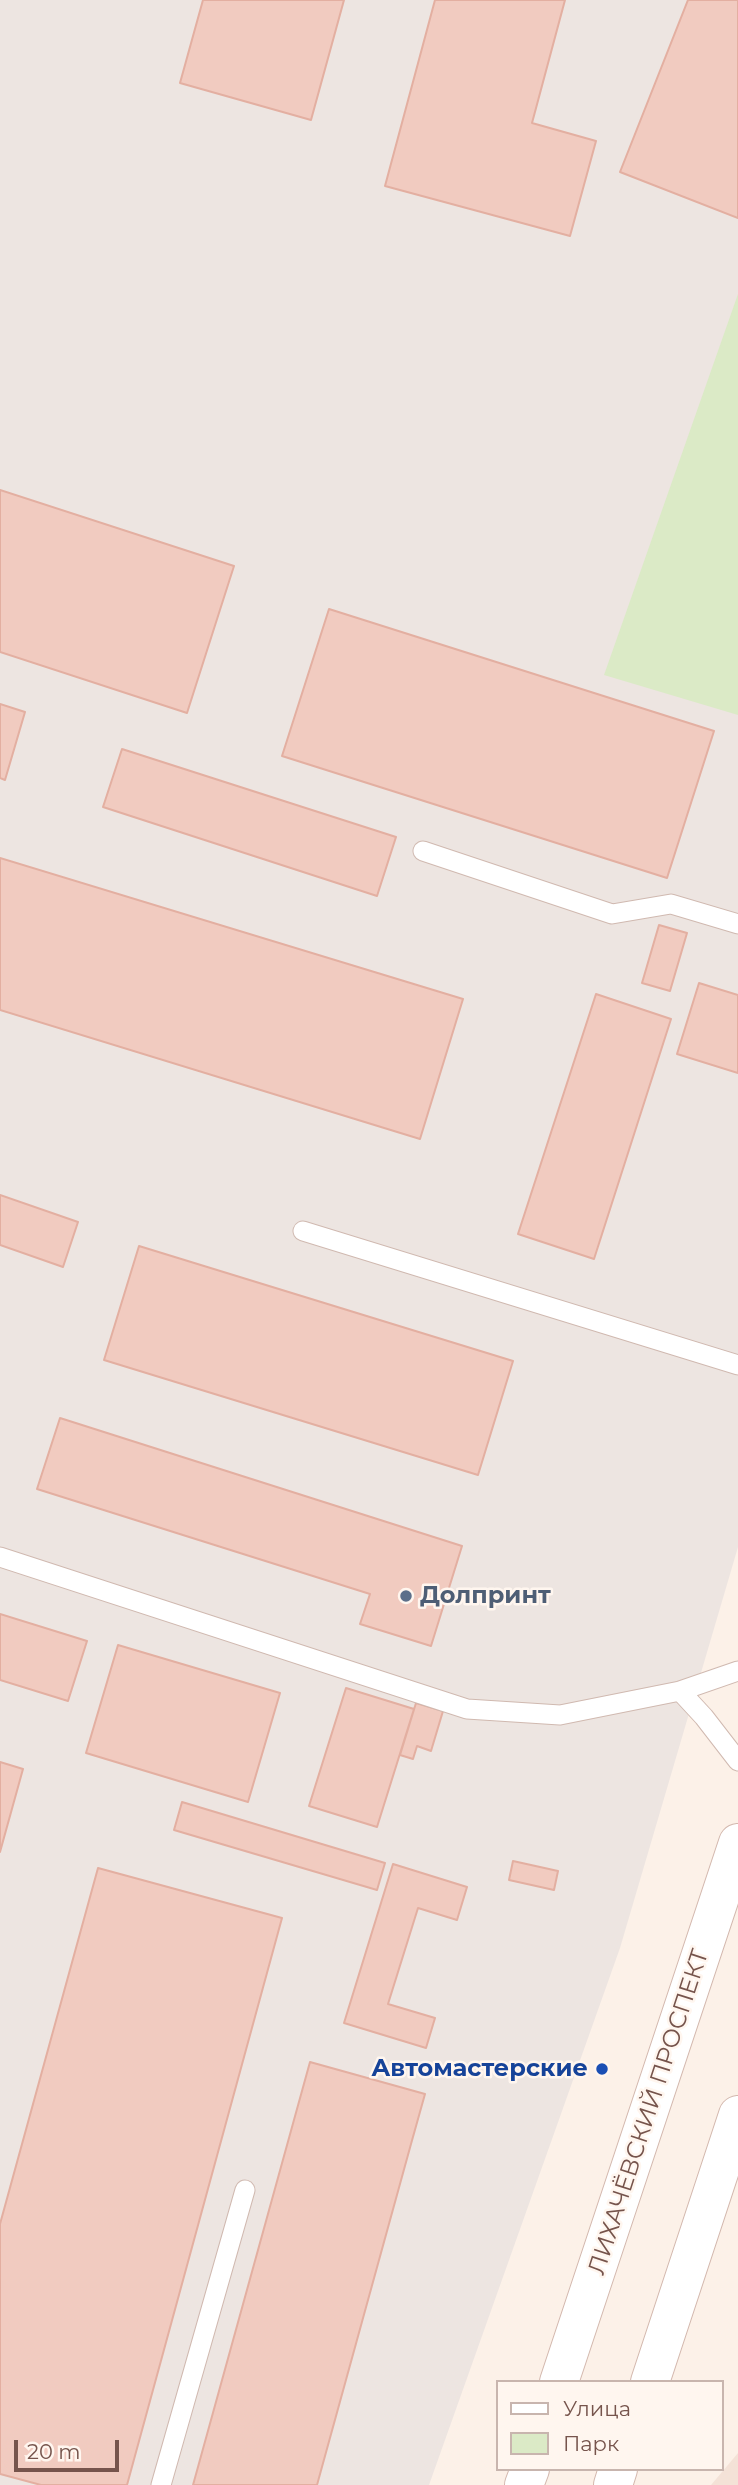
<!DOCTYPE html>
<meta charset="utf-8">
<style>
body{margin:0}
#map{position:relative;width:738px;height:2485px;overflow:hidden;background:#fcf1e8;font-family:Montserrat,sans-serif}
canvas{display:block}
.legend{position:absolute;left:496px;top:2380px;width:228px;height:91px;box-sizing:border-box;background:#fff6ef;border:2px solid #c8b5ae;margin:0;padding:9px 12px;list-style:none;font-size:21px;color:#76544c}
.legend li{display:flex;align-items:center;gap:14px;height:35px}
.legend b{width:35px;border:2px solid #c8b5ae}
.scale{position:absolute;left:14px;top:2440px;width:105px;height:32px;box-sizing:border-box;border:4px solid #76544c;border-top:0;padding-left:9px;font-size:21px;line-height:24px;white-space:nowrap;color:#76544c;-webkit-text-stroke:5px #fff6ef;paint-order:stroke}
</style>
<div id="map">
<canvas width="738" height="2485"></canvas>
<ul class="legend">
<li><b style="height:9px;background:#fff"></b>Улица</li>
<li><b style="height:19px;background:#dbeac6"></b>Парк</li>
</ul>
<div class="scale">20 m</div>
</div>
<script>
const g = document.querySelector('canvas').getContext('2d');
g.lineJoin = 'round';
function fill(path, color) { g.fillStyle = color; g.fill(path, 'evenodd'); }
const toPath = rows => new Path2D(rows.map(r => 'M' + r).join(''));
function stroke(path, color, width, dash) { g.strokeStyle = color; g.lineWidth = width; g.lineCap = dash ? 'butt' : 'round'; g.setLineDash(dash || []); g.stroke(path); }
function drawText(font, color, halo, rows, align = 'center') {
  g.font = font + ' Montserrat,sans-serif'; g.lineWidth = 5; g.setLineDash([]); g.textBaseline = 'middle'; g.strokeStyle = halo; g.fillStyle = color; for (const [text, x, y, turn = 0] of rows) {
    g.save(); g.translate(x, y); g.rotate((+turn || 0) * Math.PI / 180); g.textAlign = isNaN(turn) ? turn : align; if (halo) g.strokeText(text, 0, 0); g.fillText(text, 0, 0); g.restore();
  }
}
const residential = toPath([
 [738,2453,738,2485,711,2485]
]);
const industrial = toPath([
 [0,0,738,0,738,1547,620,1948,429,2485,0,2485]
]);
const green = toPath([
 [738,294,738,715,604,675]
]);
const building = toPath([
 [203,0,344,0,311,120,180,83,203,0],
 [435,0,565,0,532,123,596,141,570,236,385,186,435,0],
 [688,0,738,0,738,218,620,172,688,0],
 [0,490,234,566,187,713,0,652,0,490],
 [329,609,714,731,667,878,282,756,329,609],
 [0,704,25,712,5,780,0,778,0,704],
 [122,749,396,837,377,896,103,807,122,749],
 [0,858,463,999,420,1139,0,1010,0,858],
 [659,925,687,933,670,991,642,983,659,925],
 [699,983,738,995,738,1073,677,1054,699,983],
 [596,994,671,1019,594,1259,518,1234,596,994],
 [0,1195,78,1222,63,1267,0,1245,0,1195],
 [139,1246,513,1361,478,1475,104,1360,139,1246],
 [60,1418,462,1546,431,1646,360,1624,370,1594,37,1489,60,1418],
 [0,1614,87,1641,68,1701,0,1680,0,1614],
 [118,1645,280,1693,248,1802,86,1753,118,1645],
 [346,1688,414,1709,377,1827,309,1806,346,1688],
 [416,1703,443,1711,431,1751,417,1746,413,1759,400,1755,416,1703],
 [0,1762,23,1769,0,1852,0,1762],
 [182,1802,385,1863,377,1890,174,1830,182,1802],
 [513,1861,558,1871,554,1890,509,1880,513,1861],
 [393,1864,467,1887,457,1920,418,1908,388,2004,435,2018,426,2048,344,2023,393,1864],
 [98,1868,282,1918,127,2485,41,2485,0,2474,0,2224,98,1868],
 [310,2062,425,2094,411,2144,317,2485,193,2485,310,2062]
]);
const service = toPath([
 [423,851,612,914,671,904,738,924],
 [303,1231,738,1365],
 [0,1557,467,1709,560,1715,680,1691],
 [738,1671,680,1691,704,1717,738,1761],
 [161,2485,245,2190]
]);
const secondary = toPath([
 [559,2382,738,1843],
 [650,2382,738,2115],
 [524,2485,530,2469],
 [613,2485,618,2469]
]);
const markers = [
 [406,1596,7,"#5c6f8a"],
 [602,2069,7,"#1a4fb4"]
];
const serviceNames = [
 ["Долпринт",420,1596]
];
const transitNames = [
 ["Автомастерские",588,2069]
];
const streetNames = [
 ["ЛИХАЧЁВСКИЙ ПРОСПЕКТ",649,2112,-72]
];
fill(residential, '#f4e2d7');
fill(industrial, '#ede5e1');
fill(green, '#dbeac6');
fill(building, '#f1cbc0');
stroke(building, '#e3afa1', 2);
stroke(service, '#d0b9b0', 21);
stroke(secondary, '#d3b8ae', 40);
stroke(service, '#fff', 19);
stroke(secondary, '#fff', 38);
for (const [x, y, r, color] of markers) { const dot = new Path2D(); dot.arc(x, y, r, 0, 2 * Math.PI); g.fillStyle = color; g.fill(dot); stroke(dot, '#fff6ef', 2.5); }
drawText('bold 24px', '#4e5e75', '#fff6ef', serviceNames, 'left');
drawText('bold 24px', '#164399', '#fff6ef', transitNames, 'right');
drawText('24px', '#76544c', '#fff6ef', streetNames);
</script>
